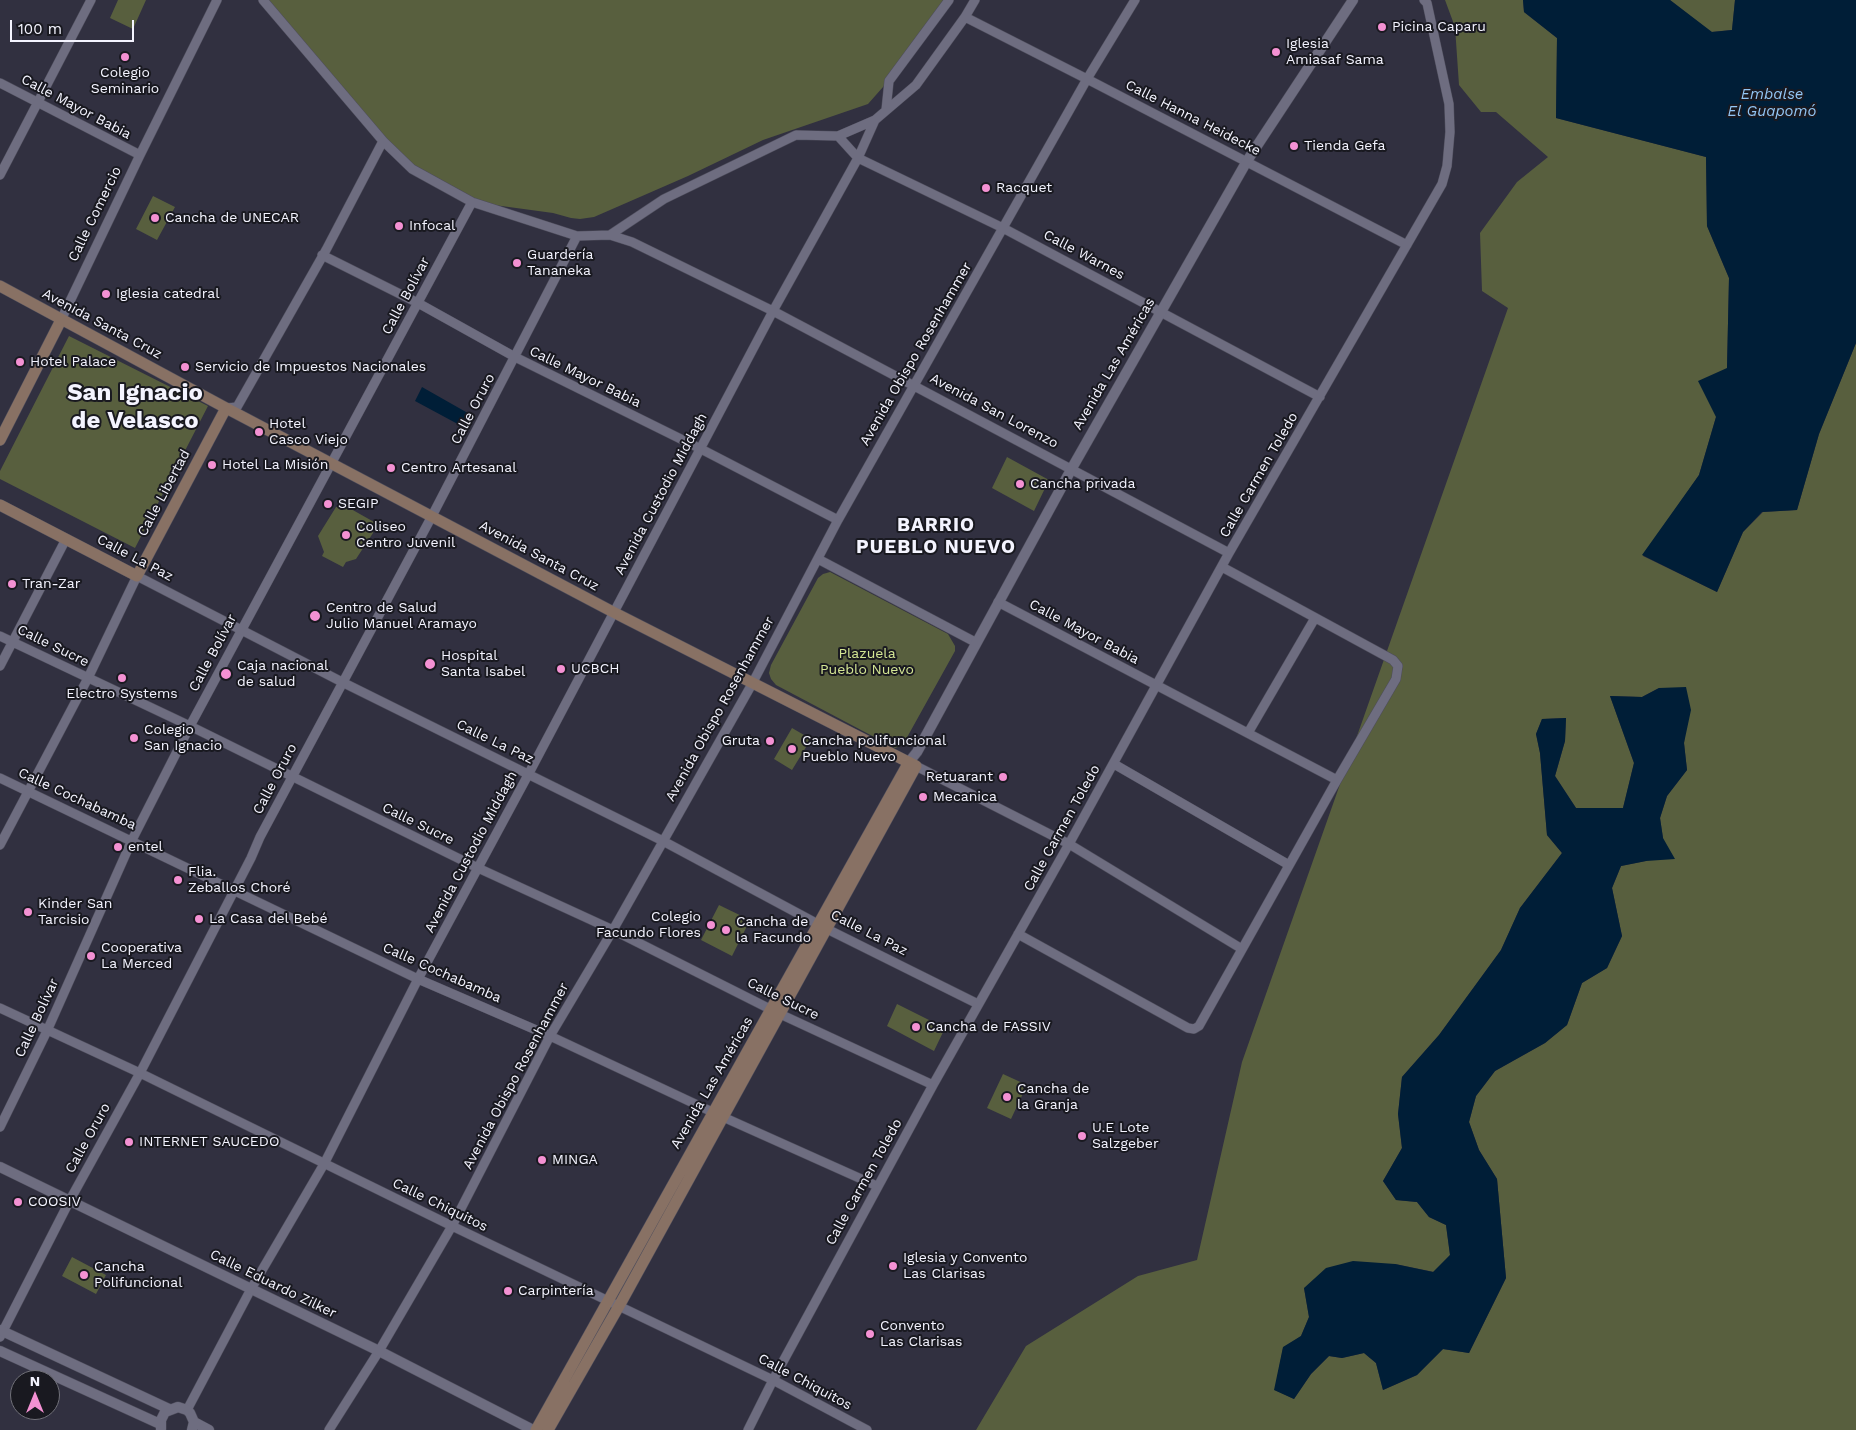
<!DOCTYPE html>
<meta charset="utf-8">
<style>
body{margin:0}
#map{position:relative;width:1856px;height:1430px;overflow:hidden;background:#313040;font-family:"Work Sans",sans-serif}
canvas{display:block}
.north{position:absolute;left:10px;top:1370px;width:50px;height:50px;box-sizing:border-box;background:#191920;border:1px solid #717179;border-radius:50%;rotate:0deg;font-size:14px;font-weight:700;line-height:20px;text-align:center;color:#f4f4ff}
.north::after{content:'';display:block;margin:auto;width:18px;height:22px;background:#f491d3;clip-path:polygon(50% 0,100% 100%,50% 72%,0 100%)}
.scale{position:absolute;left:10px;top:20px;width:124px;height:22px;box-sizing:border-box;border:2px solid #f4f4ff;border-top:0;padding-left:6px;font-size:15px;line-height:18px;white-space:nowrap;color:#f4f4ff;-webkit-text-stroke:4px #191920;paint-order:stroke}
</style>
<div id="map">
<canvas width="1856" height="1430"></canvas>
<div class="north">N</div>
<div class="scale">100 m</div>
</div>
<script>
const g = document.querySelector('canvas').getContext('2d');
g.lineJoin = 'round';
function fill(path, color) { g.fillStyle = color; g.fill(path, 'evenodd'); }
const toPath = rows => new Path2D(rows.map(r => 'M' + r).join(''));
function stroke(path, color, width, dash) { g.strokeStyle = color; g.lineWidth = width; g.lineCap = dash ? 'butt' : 'round'; g.setLineDash(dash || []); g.stroke(path); }
function drawText(font, color, halo, rows, align = 'center') {
  g.font = font + ' "Work Sans",sans-serif'; g.lineWidth = 4; g.setLineDash([]); g.textBaseline = 'middle'; g.strokeStyle = halo; g.fillStyle = color; for (const [text, x, y, turn = 0] of rows) {
    g.save(); g.translate(x, y); g.rotate((+turn || 0) * Math.PI / 180); g.textAlign = isNaN(turn) ? turn : align; if (halo) g.strokeText(text, 0, 0); g.fillText(text, 0, 0); g.restore();
  }
}
const green = toPath([
 [118,0,146,0,133,29,110,18],
 [266,0,951,0,906,61,868,104,763,140,688,176,594,217,580,219,571,218,553,213,472,202,412,169],
 [1445,0,1523,0,1524,12,1557,38,1556,118,1706,157,1707,226,1729,278,1727,368,1716,417,1699,475,1643,556,1717,592,1743,532,1763,512,1797,510,1819,434,1856,343,1856,1430,976,1430,1026,1346,1138,1276,1197,1260,1242,1062,1508,308,1482,291,1480,233,1517,182,1548,157,1496,112,1481,112,1459,85,1455,27],
 [1659,688,1685,733,1684,743,1687,770,1667,796,1660,818,1663,838,1646,861,1621,866,1612,888,1622,936,1607,968,1582,983,1567,1025,1545,1043,1495,1071,1476,1096,1469,1122,1479,1150,1497,1179,1506,1278,1469,1353,1443,1349,1417,1375,1383,1390,1376,1363,1364,1353,1342,1358,1329,1356,1311,1374,1294,1399,1275,1390,1283,1348,1301,1336,1309,1317,1304,1288,1395,1264,1434,1272,1450,1255,1446,1225,1429,1217,1417,1202,1396,1200,1383,1181,1402,1148,1398,1114,1402,1077,1439,1035,1501,950,1520,908,1562,853,1547,835,1540,753,1536,734,1542,719,1566,718,1565,741,1555,776,1576,808,1623,808,1634,763,1610,696,1642,697],
 [1670,0,1735,0,1732,30,1711,32],
 [153,196,175,207,157,240,136,229],
 [69,336,208,406,135,548,0,479,0,471],
 [1007,457,1049,480,1034,511,992,488],
 [344,505,374,522,373,533,356,559,346,562,343,567,322,556,324,552,318,536,336,507],
 [830,572,948,634,955,646,955,651,905,741,901,746,895,748,776,685,771,679,769,673,771,665,818,578,823,574],
 [792,728,811,739,792,770,774,759],
 [719,905,750,920,732,956,701,940],
 [897,1004,945,1028,934,1051,887,1026],
 [1003,1074,1027,1085,1011,1119,987,1108],
 [72,1257,106,1275,96,1294,62,1276]
]);
const water = toPath([
 [1523,0,1670,0,1712,32,1732,30,1735,0,1856,0,1856,343,1819,434,1797,510,1762,512,1743,532,1717,592,1642,555,1699,475,1716,417,1698,381,1727,368,1729,278,1707,226,1706,157,1556,118,1557,38,1524,12],
 [422,387,473,416,467,429,415,401],
 [1686,687,1691,710,1684,743,1687,770,1667,796,1660,818,1663,838,1675,859,1646,861,1621,866,1612,888,1622,936,1607,968,1582,983,1567,1025,1545,1043,1495,1071,1476,1096,1469,1122,1479,1150,1497,1179,1506,1278,1469,1353,1443,1349,1417,1375,1383,1390,1376,1363,1364,1353,1342,1358,1329,1356,1311,1374,1294,1399,1274,1390,1283,1347,1301,1336,1309,1317,1304,1288,1326,1268,1353,1261,1395,1264,1433,1272,1450,1255,1446,1225,1429,1217,1417,1202,1396,1200,1383,1181,1402,1148,1398,1114,1402,1077,1439,1035,1501,950,1520,908,1562,853,1547,835,1540,753,1536,734,1542,719,1566,718,1565,741,1555,776,1576,808,1623,808,1634,763,1610,696,1642,697,1659,688]
]);
const minor = toPath([
 [263,0,383,141,412,169,472,202,577,236,610,235,632,242,773,311,1229,553],
 [965,17,1087,79,1407,245],
 [0,83,140,155],
 [886,110,889,81,949,0],
 [838,136,858,158,1003,228,1320,397],
 [0,175,91,0],
 [610,235,664,199,796,135,838,136,875,120,916,85,965,17,975,0],
 [322,255,418,303,515,357,701,449,838,520],
 [61,320,140,155,217,0],
 [226,408,237,407,326,250,383,141],
 [818,559,975,642],
 [998,602,1337,780],
 [0,636,190,726,478,868,613,930,780,1014,933,1085],
 [0,666,66,539],
 [1248,733,1315,618],
 [1114,764,1289,865],
 [916,766,1069,844,1242,949],
 [0,778,418,979,550,1036,723,1117,877,1186],
 [0,845,88,678,137,576,342,682,663,841,827,929,978,1004],
 [1018,934,1188,1028,1194,1029,1199,1026,1337,780,1396,679,1398,666,1393,660,1222,567],
 [0,1008,140,1073,452,1226,773,1380,867,1430],
 [0,1127,47,1031,132,840,190,726,472,202],
 [0,1337,70,1200,140,1073,251,858,260,837,432,516,577,236],
 [187,1410,251,1289,324,1164,418,979,528,775,773,311,858,158,875,120],
 [329,1430,379,1351,452,1226,550,1036,613,930,752,684,838,520,1087,79,1135,0],
 [748,1430,773,1380,933,1085,1069,844,1229,553,1442,184,1447,166,1450,132,1449,104,1427,3,1424,0]
]);
const tertiary = toPath([
 [909,762,917,752,1072,468,1247,161,1353,0],
 [0,1167,379,1351,533,1430],
 [0,1330,169,1409],
 [0,1351,160,1424],
 [194,1422,209,1430],
 [161,1429,161,1420,165,1412,178,1407,187,1410,190,1413,194,1422,192,1430]
]);
const secondary = toPath([
 [0,286,226,408,613,612,916,766,619,1306,548,1430],
 [0,440,61,320],
 [0,505,137,576,226,408],
 [536,1430,909,762]
]);
const markers = [
 [1382,27,5,"#f491d3"],
 [1276,52,5,"#f491d3"],
 [125,57,5,"#f491d3"],
 [1294,146,5,"#f491d3"],
 [986,188,5,"#f491d3"],
 [155,218,5,"#f491d3"],
 [399,226,5,"#f491d3"],
 [517,263,5,"#f491d3"],
 [106,294,5,"#f491d3"],
 [20,362,5,"#f491d3"],
 [185,367,5,"#f491d3"],
 [259,432,5,"#f491d3"],
 [212,465,5,"#f491d3"],
 [391,468,5,"#f491d3"],
 [1020,484,5,"#f491d3"],
 [328,504,5,"#f491d3"],
 [346,535,5,"#f491d3"],
 [12,584,5,"#f491d3"],
 [315,616,6,"#f491d3"],
 [430,664,6,"#f491d3"],
 [561,669,5,"#f491d3"],
 [226,674,6,"#f491d3"],
 [122,678,5,"#f491d3"],
 [134,738,5,"#f491d3"],
 [770,741,5,"#f491d3"],
 [792,749,5,"#f491d3"],
 [1003,777,5,"#f491d3"],
 [923,797,5,"#f491d3"],
 [118,847,5,"#f491d3"],
 [178,880,5,"#f491d3"],
 [28,912,5,"#f491d3"],
 [199,919,5,"#f491d3"],
 [711,925,5,"#f491d3"],
 [726,930,5,"#f491d3"],
 [91,956,5,"#f491d3"],
 [916,1027,5,"#f491d3"],
 [1007,1097,5,"#f491d3"],
 [1082,1136,5,"#f491d3"],
 [129,1142,5,"#f491d3"],
 [542,1160,5,"#f491d3"],
 [18,1202,5,"#f491d3"],
 [893,1266,5,"#f491d3"],
 [84,1275,5,"#f491d3"],
 [508,1291,5,"#f491d3"],
 [870,1334,5,"#f491d3"]
];
const poiNames = [
 ["Picina Caparu",1392,27],
 ["Iglesia",1286,44],
 ["Amiasaf Sama",1286,60],
 ["Colegio",125,73,"center"],
 ["Seminario",125,89,"center"],
 ["Tienda Gefa",1304,146],
 ["Racquet",996,188],
 ["Cancha de UNECAR",165,218],
 ["Infocal",409,226],
 ["Guardería",527,255],
 ["Tananeka",527,271],
 ["Iglesia catedral",116,294],
 ["Hotel Palace",30,362],
 ["Servicio de Impuestos Nacionales",195,367],
 ["Hotel",269,424],
 ["Casco Viejo",269,440],
 ["Hotel La Misión",222,465],
 ["Centro Artesanal",401,468],
 ["Cancha privada",1030,484],
 ["SEGIP",338,504],
 ["Coliseo",356,527],
 ["Centro Juvenil",356,543],
 ["Tran-Zar",22,584],
 ["Centro de Salud",326,608],
 ["Julio Manuel Aramayo",326,624],
 ["Hospital",441,656],
 ["Santa Isabel",441,672],
 ["Caja nacional",237,666],
 ["de salud",237,682],
 ["UCBCH",571,669],
 ["Electro Systems",122,694,"center"],
 ["Colegio",144,730],
 ["San Ignacio",144,746],
 ["Gruta",760,741,"right"],
 ["Cancha polifuncional",802,741],
 ["Pueblo Nuevo",802,757],
 ["Retuarant",993,777,"right"],
 ["Mecanica",933,797],
 ["entel",128,847],
 ["Flia.",188,872],
 ["Zeballos Choré",188,888],
 ["Kinder San",38,904],
 ["Tarcisio",38,920],
 ["Colegio",701,917,"right"],
 ["Facundo Flores",701,933,"right"],
 ["La Casa del Bebé",209,919],
 ["Cancha de",736,922],
 ["la Facundo",736,938],
 ["Cooperativa",101,948],
 ["La Merced",101,964],
 ["Cancha de FASSIV",926,1027],
 ["Cancha de",1017,1089],
 ["la Granja",1017,1105],
 ["U.E Lote",1092,1128],
 ["Salzgeber",1092,1144],
 ["INTERNET SAUCEDO",139,1142],
 ["MINGA",552,1160],
 ["COOSIV",28,1202],
 ["Iglesia y Convento",903,1258],
 ["Las Clarisas",903,1274],
 ["Cancha",94,1267],
 ["Polifuncional",94,1283],
 ["Carpintería",518,1291],
 ["Convento",880,1326],
 ["Las Clarisas",880,1342]
];
const streetNames = [
 ["Calle Mayor Babia",76,107,28],
 ["Calle Hanna Heidecke",1193,118,27],
 ["Calle Comercio",95,214,-64],
 ["Calle Warnes",1084,255,28],
 ["Calle Bolívar",406,296,-62],
 ["Avenida Santa Cruz",102,324,28],
 ["Avenida Obispo Rosenhammer",916,354,-60],
 ["Avenida Las Américas",1114,364,-60],
 ["Calle Mayor Babia",585,377,26],
 ["Calle Oruro",473,409,-62],
 ["Avenida San Lorenzo",994,411,28],
 ["Calle Carmen Toledo",1259,475,-60],
 ["Calle Libertad",164,493,-62],
 ["Avenida Custodio Middagh",661,494,-62],
 ["Avenida Santa Cruz",539,556,28],
 ["Calle La Paz",135,558,28],
 ["Calle Mayor Babia",1084,632,28],
 ["Calle Sucre",53,646,26],
 ["Calle Bolívar",213,653,-62],
 ["Avenida Obispo Rosenhammer",720,709,-61],
 ["Calle La Paz",495,742,26],
 ["Calle Oruro",275,779,-62],
 ["Calle Cochabamba",77,799,25],
 ["Calle Sucre",418,824,26],
 ["Calle Carmen Toledo",1062,828,-61],
 ["Avenida Custodio Middagh",471,852,-62],
 ["Calle La Paz",869,933,27],
 ["Calle Cochabamba",442,973,24],
 ["Calle Sucre",783,999,26],
 ["Calle Bolívar",37,1018,-65],
 ["Avenida Obispo Rosenhammer",516,1076,-62],
 ["Avenida Las Américas",712,1083,-60],
 ["Calle Oruro",88,1138,-61],
 ["Calle Carmen Toledo",864,1182,-61],
 ["Calle Chiquitos",440,1205,26],
 ["Calle Eduardo Zilker",273,1284,26],
 ["Calle Chiquitos",805,1382,28]
];
const parkNames = [
 ["Plazuela",867,654],
 ["Pueblo Nuevo",867,670]
];
const waterNames = [
 ["Embalse",1772,95],
 ["El Guapomó",1772,112]
];
const districtNames = [
 ["BARRIO",936,525],
 ["PUEBLO NUEVO",936,547]
];
const townNames = [
 ["San Ignacio",135,393],
 ["de Velasco",135,421]
];
fill(green, '#585f3e');
fill(water, '#001e37');
stroke(minor, '#4e4d5b', 10);
stroke(tertiary, '#4e4d5b', 11);
stroke(secondary, '#4e4d5b', 12);
stroke(minor, '#6e6d80', 9);
stroke(tertiary, '#6e6d80', 10);
stroke(secondary, '#887164', 11);
for (const [x, y, r, color] of markers) { const dot = new Path2D(); dot.arc(x, y, r, 0, 2 * Math.PI); g.fillStyle = color; g.fill(dot); stroke(dot, '#191920', 2); }
drawText('14px', '#f4f4ff', '#191920', poiNames, 'left');
drawText('14px', '#f4f4ff', '#191920', streetNames);
drawText('14px', '#d4e694', '#191920', parkNames);
drawText('italic 15px', '#93c6f5', '#191920', waterNames);
g.letterSpacing = '1px';
drawText('bold 19px', '#f4f4ff', '#191920', districtNames);
g.letterSpacing = '0px';
drawText('bold 24px', '#f4f4ff', '#191920', townNames);
</script>
